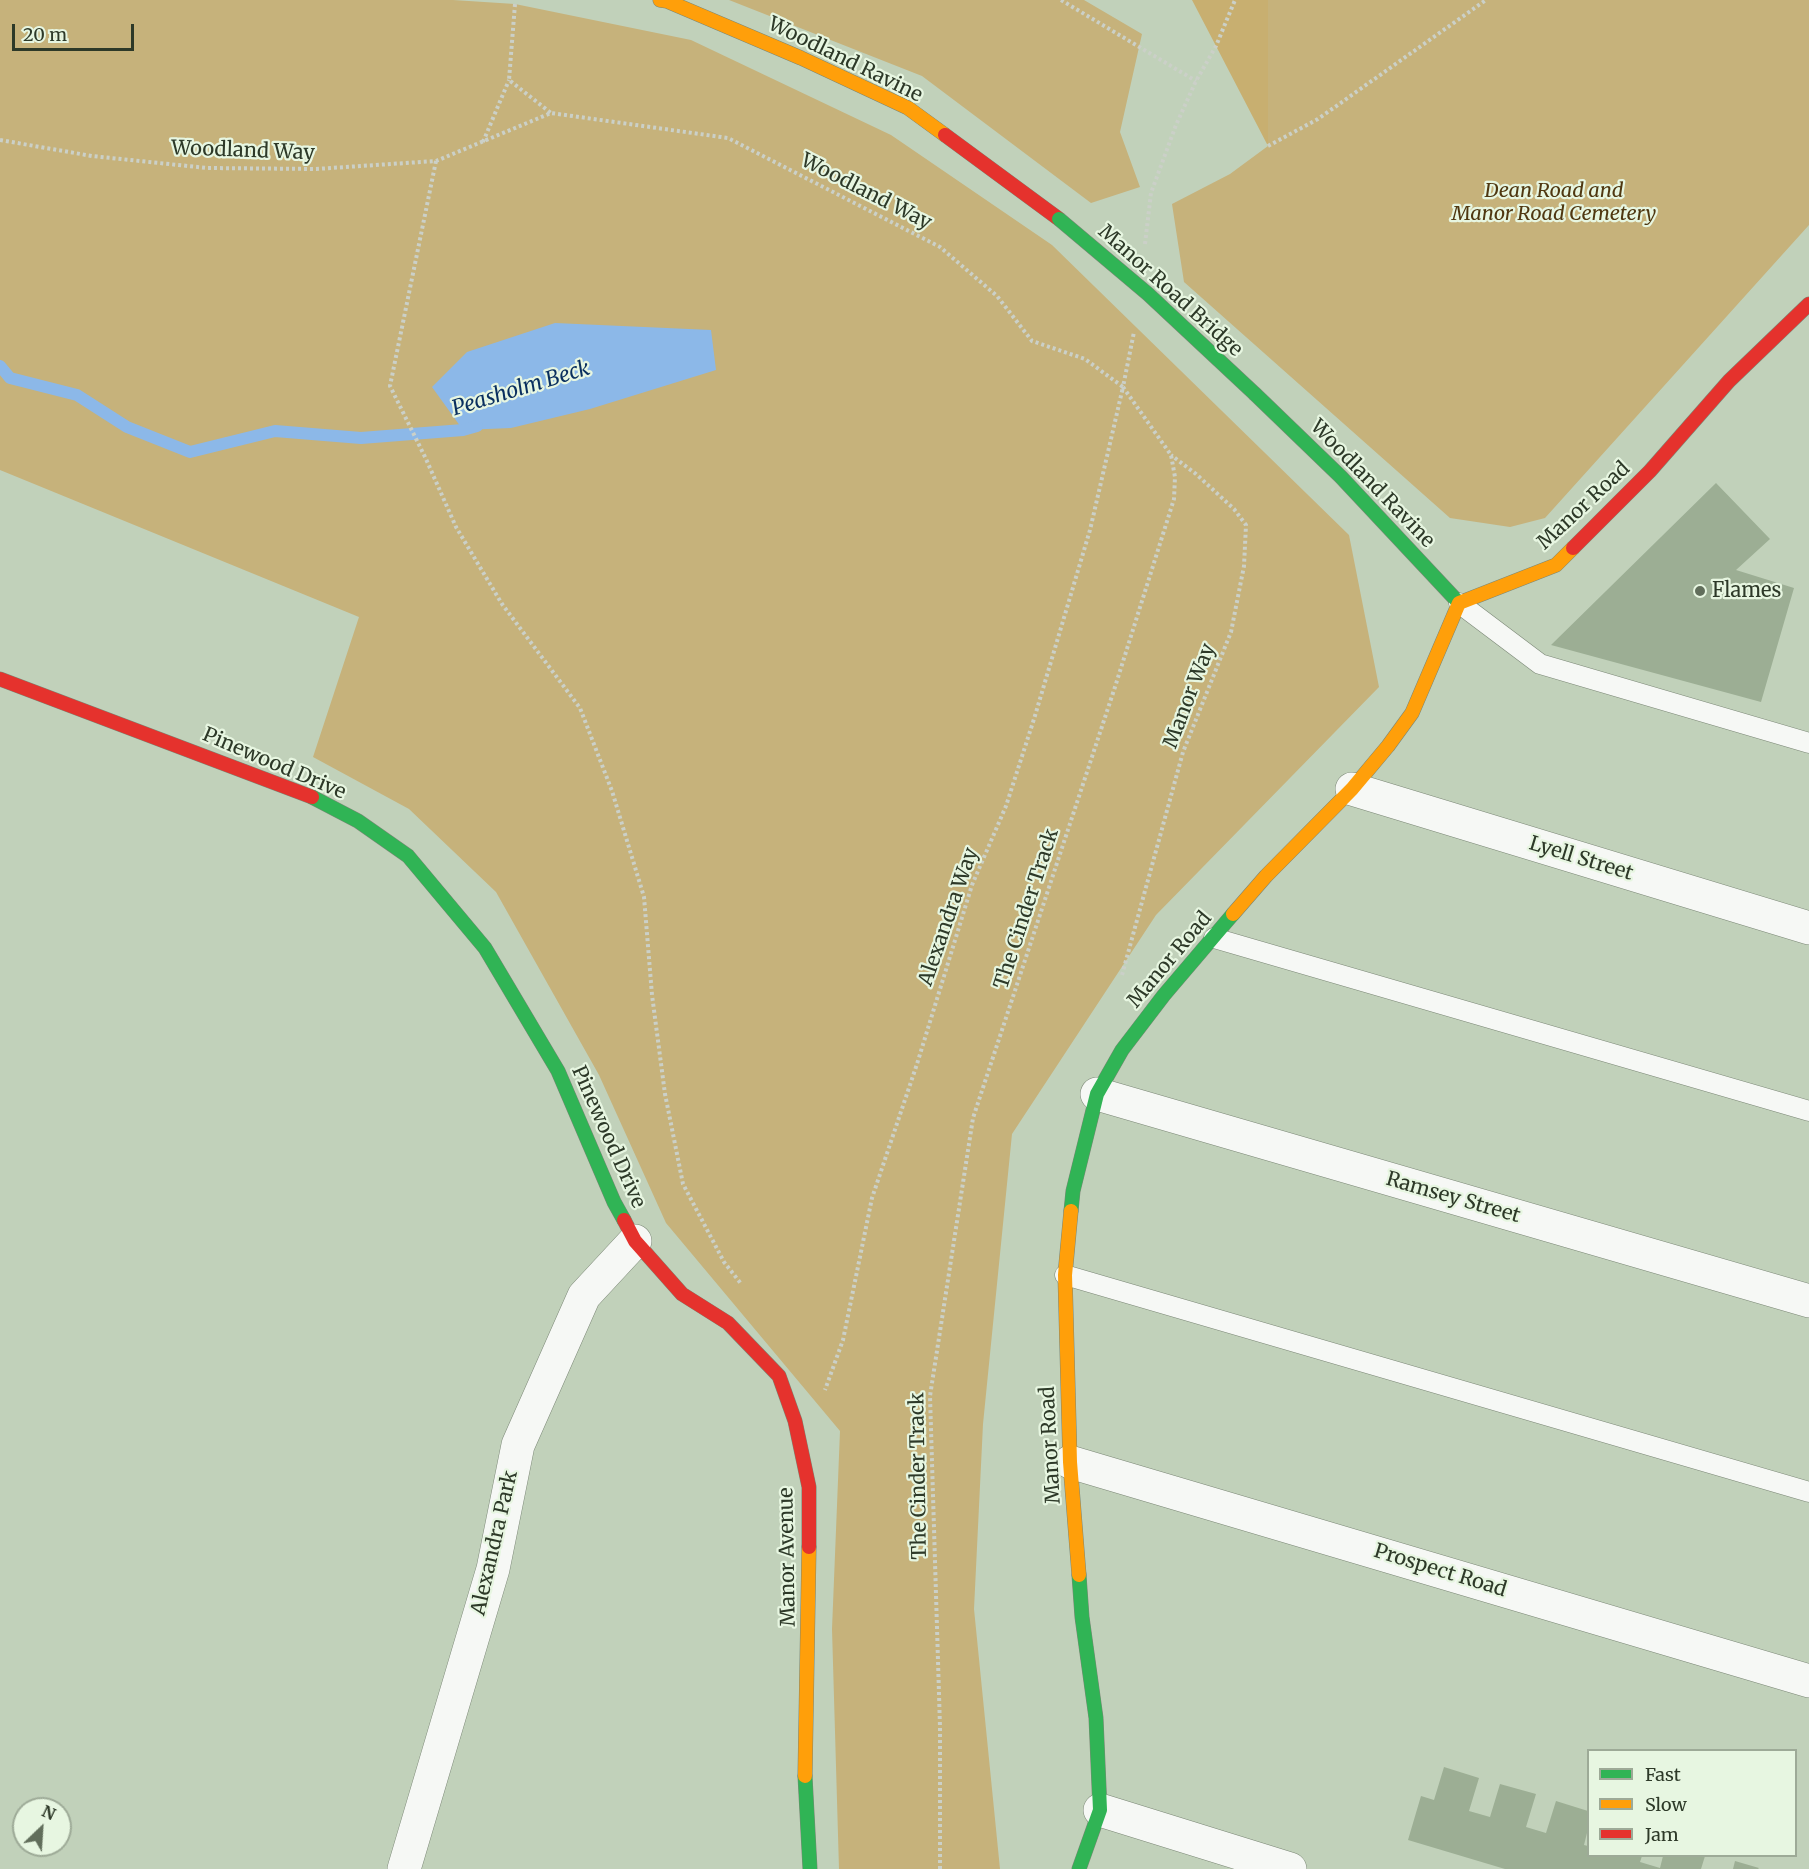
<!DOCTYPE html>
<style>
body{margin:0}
#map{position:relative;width:1809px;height:1869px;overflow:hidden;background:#c1d1ba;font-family:Merriweather,serif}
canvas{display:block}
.legend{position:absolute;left:1587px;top:1749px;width:210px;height:108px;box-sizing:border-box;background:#e7f6e1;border:2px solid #9daa97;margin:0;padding:8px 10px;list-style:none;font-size:18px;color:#2d3928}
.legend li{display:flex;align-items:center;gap:12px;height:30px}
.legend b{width:30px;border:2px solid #9daa97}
.north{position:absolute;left:12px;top:1797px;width:60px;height:60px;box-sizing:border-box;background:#e7f6e1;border:2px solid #9daa97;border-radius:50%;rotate:25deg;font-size:16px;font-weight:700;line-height:24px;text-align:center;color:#2d3928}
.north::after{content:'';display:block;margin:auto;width:21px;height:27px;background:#616e5b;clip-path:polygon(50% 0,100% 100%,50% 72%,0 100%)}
.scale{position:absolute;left:12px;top:24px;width:122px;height:27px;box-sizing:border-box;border:3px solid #2d3928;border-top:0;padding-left:8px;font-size:18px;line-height:21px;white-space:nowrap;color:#2d3928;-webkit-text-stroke:4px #e7f6e1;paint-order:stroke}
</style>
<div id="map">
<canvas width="1809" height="1869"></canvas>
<ul class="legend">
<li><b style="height:8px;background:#30b455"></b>Fast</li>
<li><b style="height:8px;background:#ff9f0a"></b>Slow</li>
<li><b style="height:8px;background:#e5322d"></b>Jam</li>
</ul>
<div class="north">N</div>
<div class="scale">20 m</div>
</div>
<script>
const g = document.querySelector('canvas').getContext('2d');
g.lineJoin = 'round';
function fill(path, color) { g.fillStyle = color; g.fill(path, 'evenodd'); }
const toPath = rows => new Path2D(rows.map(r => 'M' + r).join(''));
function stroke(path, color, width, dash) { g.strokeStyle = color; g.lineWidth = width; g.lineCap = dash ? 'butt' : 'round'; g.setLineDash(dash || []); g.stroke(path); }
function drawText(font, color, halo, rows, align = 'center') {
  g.font = font + ' Merriweather,serif'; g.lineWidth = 4.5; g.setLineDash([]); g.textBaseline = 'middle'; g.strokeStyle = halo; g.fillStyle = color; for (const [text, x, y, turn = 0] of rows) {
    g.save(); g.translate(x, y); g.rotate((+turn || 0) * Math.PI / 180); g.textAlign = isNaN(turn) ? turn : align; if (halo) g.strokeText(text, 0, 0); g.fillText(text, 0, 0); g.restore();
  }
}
const green = toPath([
 [0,0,453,0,515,4,691,40,891,135,1052,245,1349,535,1379,687,1156,915,1012,1134,983,1424,974,1609,1000,1869,839,1869,832,1629,840,1431,666,1223,599,1075,496,892,409,809,313,757,359,617,0,470],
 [729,0,1084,0,1142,34,1120,132,1140,187,1091,203,922,76],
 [1268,0,1809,0,1809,225,1545,518,1510,527,1450,518,1184,282,1172,204,1230,174,1268,146]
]);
const forest = toPath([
 [1192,0,1268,0,1268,146,1216,46]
]);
const water = toPath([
 [555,323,711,330,716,370,590,409,511,428,463,430,432,387,467,352]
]);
const stream = toPath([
 [0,366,10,378,77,395,127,427,190,452,275,431,361,438,463,430,477,426]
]);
const building = toPath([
 [1716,483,1770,539,1736,570,1794,588,1761,702,1551,645],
 [1444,1767,1479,1778,1469,1811,1490,1817,1500,1784,1536,1794,1526,1827,1546,1833,1556,1801,1588,1811,1588,1829,1584,1845,1588,1846,1588,1856,1642,1856,1640,1862,1660,1868,1663,1856,1705,1856,1701,1869,1505,1869,1408,1840,1421,1796,1434,1800],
 [1735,1861,1759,1868,1758,1869,1733,1869]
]);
const path = toPath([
 [1061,0,1196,81],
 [515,4,509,80,551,113],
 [0,140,92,156,207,168,316,169,436,161,551,113,728,138,940,247,997,296,1032,341,1085,359,1123,387,1090,530,1034,719,1006,806,972,885,917,1064,872,1198,843,1340,825,1390],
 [483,142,509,80],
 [1268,146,1318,119,1486,0],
 [436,161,390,386,426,459,456,527,502,604,580,708,612,791,644,897,652,995,665,1094,683,1184,724,1262,742,1285],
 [1145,244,1151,193,1176,125,1196,81,1216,46,1235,0],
 [1122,975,1183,752,1231,632,1244,566,1246,525,1234,509,1196,474,1171,455],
 [940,1869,940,1727,930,1396,973,1118,1115,687,1174,499,1175,477,1171,455,1123,387,1134,332]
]);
const lane = toPath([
 [1459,603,1540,664,1809,743],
 [1214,938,1809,1111],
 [1065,1275,1809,1492]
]);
const street = toPath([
 [1352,789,1809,928],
 [1097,1094,1809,1301],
 [1070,1462,1809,1681],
 [1100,1810,1290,1869],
 [404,1869,493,1569,518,1445,584,1296,635,1241]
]);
const fast = toPath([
 [1255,394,1341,477,1459,603],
 [312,797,358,821,408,856,485,948,558,1071,614,1202,624,1220],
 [1071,1211,1073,1191,1097,1094,1122,1050,1164,995,1233,914],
 [1079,1575,1082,1617,1096,1718,1100,1810,1079,1869],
 [805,1776,810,1869]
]);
const slow = toPath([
 [660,0,667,1,801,58,908,108,945,135],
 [1233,914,1266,876,1352,789,1388,746,1412,713,1459,603,1556,565,1573,548],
 [1071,1211,1065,1275,1070,1462,1079,1575],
 [805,1776,809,1547]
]);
const jam = toPath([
 [945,135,1059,219],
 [1573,548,1650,471,1729,381,1809,304],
 [0,679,312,797],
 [624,1220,635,1241,682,1294,728,1323,779,1376,795,1421,809,1487,809,1547]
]);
const fastBridge = toPath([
 [1059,219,1148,294,1255,394]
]);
const markers = [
 [1700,591,6,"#616e5b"]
];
const streetNames = [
 ["Woodland Ravine",845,60,26],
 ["Woodland Way",243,151,2],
 ["Woodland Way",866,192,27],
 ["Manor Road Bridge",1170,291,42],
 ["Woodland Ravine",1372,484,46],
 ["Manor Road",1584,506,-43],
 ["Manor Way",1190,696,-69],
 ["Pinewood Drive",274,764,23],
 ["Lyell Street",1581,859,17],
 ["The Cinder Track",1027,909,-72],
 ["Alexandra Way",949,917,-71],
 ["Manor Road",1170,960,-50],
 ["Pinewood Drive",608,1137,66],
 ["Ramsey Street",1453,1198,16],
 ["Manor Road",1051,1445,-93],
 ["The Cinder Track",919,1476,-91],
 ["Alexandra Park",495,1543,-77],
 ["Manor Avenue",788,1557,-91],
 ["Prospect Road",1440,1571,17]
];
const parkNames = [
 ["Dean Road and",1554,191],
 ["Manor Road Cemetery",1554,214]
];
const poiNames = [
 ["Flames",1712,591]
];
const waterNames = [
 ["Peasholm Beck",521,389,-17]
];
fill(green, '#c6b27b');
fill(forest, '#c8af70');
fill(water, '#8cb8e8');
stroke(stream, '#8cb8e8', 12);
fill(building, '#9cae94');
stroke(lane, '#7b8776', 21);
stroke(street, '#7b8776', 34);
stroke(fast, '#7b8776', 15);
stroke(slow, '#7b8776', 15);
stroke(jam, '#7b8776', 15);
stroke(path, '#cbd0c8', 4, [3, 3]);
stroke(lane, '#f6f8f5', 20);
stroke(street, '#f6f8f5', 33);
stroke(fast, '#30b455', 14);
stroke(slow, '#ff9f0a', 14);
stroke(jam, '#e5322d', 14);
stroke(fastBridge, '#7b8776', 15, []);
stroke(fastBridge, '#30b455', 14);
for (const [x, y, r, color] of markers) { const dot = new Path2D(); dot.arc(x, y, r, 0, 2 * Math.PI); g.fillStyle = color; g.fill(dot); stroke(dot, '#e7f6e1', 2); }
drawText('20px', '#2d3928', '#e7f6e1', streetNames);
drawText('italic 20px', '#4f3710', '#e7f6e1', parkNames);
drawText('20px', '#2d3928', '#e7f6e1', poiNames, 'left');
drawText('italic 21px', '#092f5f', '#e7f6e1', waterNames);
</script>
